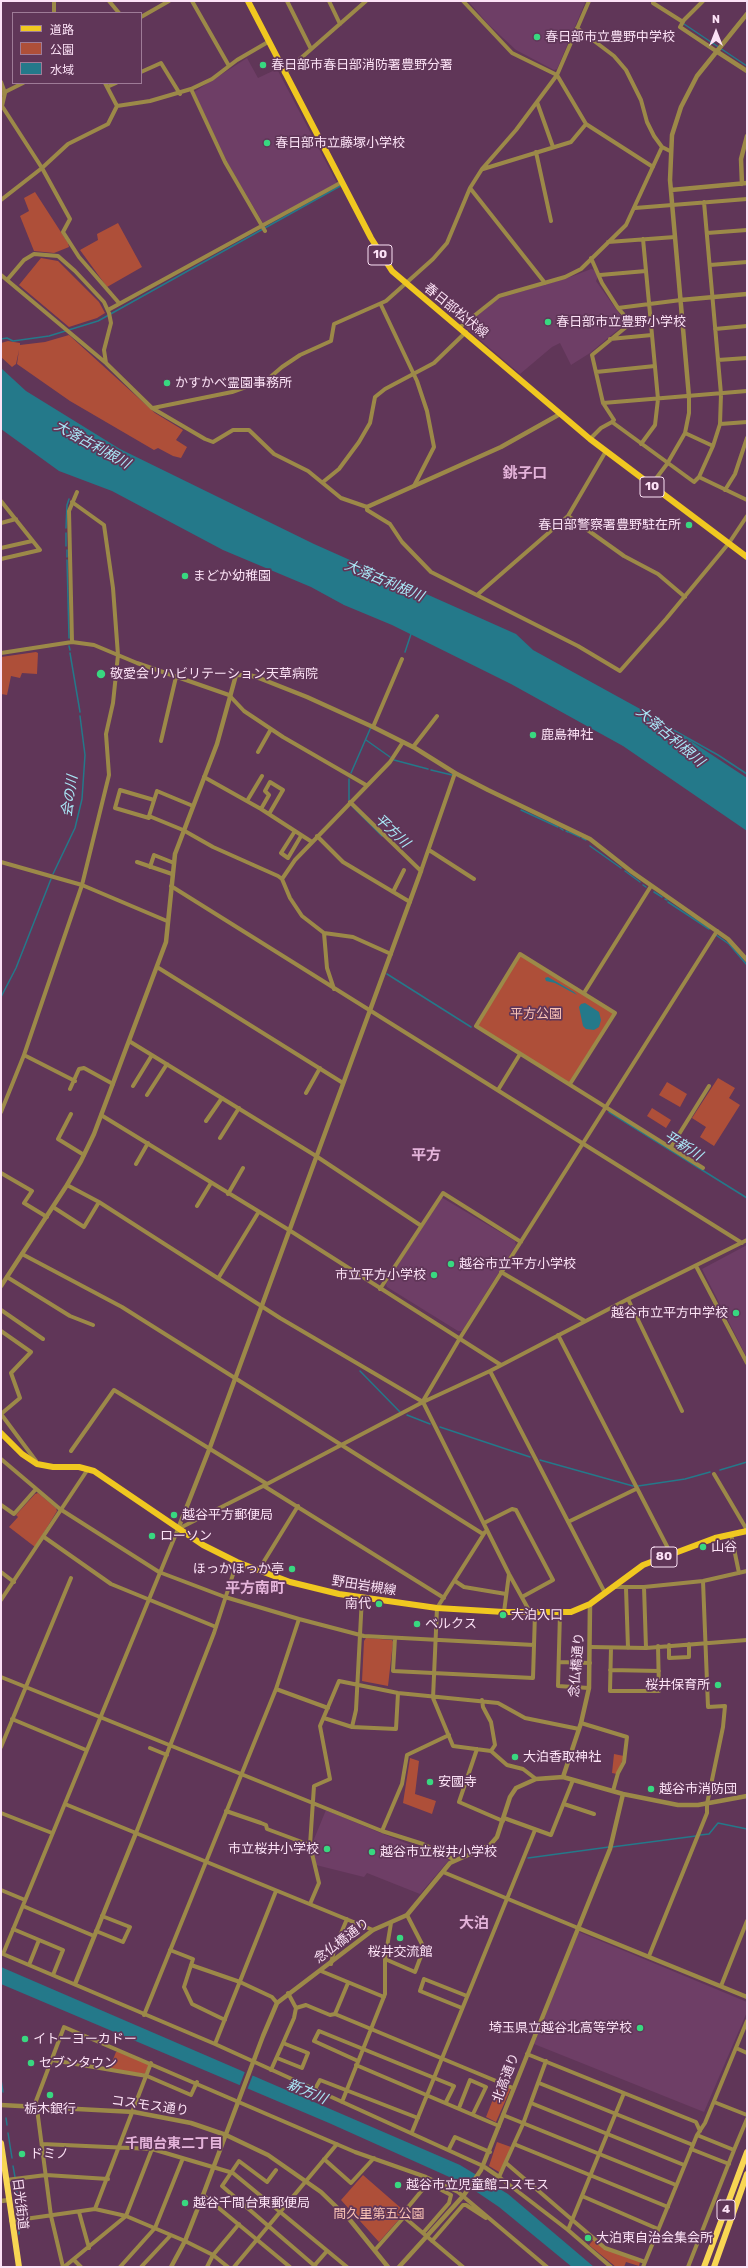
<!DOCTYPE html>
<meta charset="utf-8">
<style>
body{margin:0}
#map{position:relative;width:748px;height:2268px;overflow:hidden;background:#603658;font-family:Rubik,"Noto Sans JP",sans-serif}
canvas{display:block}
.frame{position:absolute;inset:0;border:2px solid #fce2f6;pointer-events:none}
.legend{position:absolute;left:12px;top:12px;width:130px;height:72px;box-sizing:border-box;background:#603658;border:1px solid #9e7b97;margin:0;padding:5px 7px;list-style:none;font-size:12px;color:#fce2f6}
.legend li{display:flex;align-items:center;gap:8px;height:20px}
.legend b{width:20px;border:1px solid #9e7b97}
.north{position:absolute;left:696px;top:12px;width:40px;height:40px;-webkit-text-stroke:3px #603658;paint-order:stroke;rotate:0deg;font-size:11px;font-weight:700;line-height:16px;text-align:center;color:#fce2f6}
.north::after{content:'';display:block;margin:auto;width:14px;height:18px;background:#fce2f6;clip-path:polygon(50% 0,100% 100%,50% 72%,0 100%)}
</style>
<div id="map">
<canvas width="748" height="2268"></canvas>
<div class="frame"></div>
<ul class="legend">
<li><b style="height:5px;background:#f0c820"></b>道路</li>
<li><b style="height:11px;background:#ae4f39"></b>公園</li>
<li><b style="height:11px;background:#24798a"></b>水域</li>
</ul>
<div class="north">N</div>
</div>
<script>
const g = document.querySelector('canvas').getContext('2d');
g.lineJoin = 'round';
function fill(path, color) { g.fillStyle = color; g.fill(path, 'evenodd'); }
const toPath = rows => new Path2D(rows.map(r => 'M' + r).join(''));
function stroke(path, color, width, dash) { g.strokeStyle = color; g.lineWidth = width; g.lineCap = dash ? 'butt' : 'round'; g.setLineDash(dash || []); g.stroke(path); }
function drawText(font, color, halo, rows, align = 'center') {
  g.font = font + ' Rubik,"Noto Sans JP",sans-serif'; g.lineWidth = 3.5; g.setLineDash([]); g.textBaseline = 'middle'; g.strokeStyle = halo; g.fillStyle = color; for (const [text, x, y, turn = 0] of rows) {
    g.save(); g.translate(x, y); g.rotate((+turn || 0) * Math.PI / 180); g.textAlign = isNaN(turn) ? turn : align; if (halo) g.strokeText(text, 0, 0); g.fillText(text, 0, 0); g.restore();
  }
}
const built = toPath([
 [468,1,584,1,585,3,557,69,554,70,516,50,488,24],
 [247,58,258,78,277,69,337,183,265,223,263,223,227,162,194,92],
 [591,269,595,270,598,277,596,281,626,323,590,353,571,365,560,343,552,347,520,374,465,327,465,325,497,299,573,276],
 [441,1197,515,1241,516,1245,462,1331,458,1331,387,1287,386,1284],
 [747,1245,747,1358,702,1269],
 [326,1810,378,1832,449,1860,420,1894,367,1873,364,1877,316,1865,312,1844],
 [579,1932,747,2002,747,2012,704,2112,534,2044]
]);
const green = toPath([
 [35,192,68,243,69,247,54,253,34,251,20,216,29,211,24,198],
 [118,223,142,267,107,287,80,250,98,240,97,234],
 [41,258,58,261,99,302,105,313,97,318,69,327,19,285],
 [69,335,155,413,183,430,176,440,187,447,181,458,173,456,158,448,154,450,70,401,17,364,19,350,16,364,12,367,1,357,1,343,8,341,20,343,20,345,45,342],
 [36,652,38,653,37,674,22,673,20,678,11,676,7,695,1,694,1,657],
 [520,954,615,1013,570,1084,476,1026],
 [718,1078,735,1088,729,1098,740,1105,714,1146,700,1137,706,1127,692,1118],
 [667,1082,687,1094,680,1107,659,1095],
 [652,1108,671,1120,666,1128,647,1116],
 [38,1493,56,1508,57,1511,35,1547,9,1527,18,1517,16,1515,35,1494],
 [366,1638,392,1640,393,1642,388,1686,362,1681,364,1641],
 [614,1754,624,1756,617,1774,612,1773],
 [410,1758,419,1761,415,1794,436,1801,432,1814,403,1803],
 [119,2051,149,2064,145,2074,112,2069,110,2067,116,2052],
 [499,2084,511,2088,496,2122,486,2117],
 [497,2142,511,2147,501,2171,499,2172,489,2166],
 [363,2175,402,2209,402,2216,379,2242,341,2200],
 [594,2239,605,2249,640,2262,639,2266,626,2262,624,2267,616,2267,589,2245]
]);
const water = toPath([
 [1,368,26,391,120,449,314,544,516,634,533,650,653,716,747,778,747,831,623,746,511,684,392,625,344,605,311,587,223,550,112,491,59,471,1,429],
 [548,977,574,992,577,995,555,983,546,981,545,978],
 [585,1003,599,1012,601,1020,599,1027,594,1030,586,1029,583,1026,579,1007,581,1004],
 [1,1967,460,2165,508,2194,594,2267,572,2267,499,2207,465,2184,329,2123,1,1984]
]);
const pier = toPath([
 [246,2069,254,2072,247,2090,239,2087]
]);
const stream = toPath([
 [684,24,747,66],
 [1,339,7,338,13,341,49,336,98,321,342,185],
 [66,528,67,505,69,499],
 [66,533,66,546],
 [67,550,67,557],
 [67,560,69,638],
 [69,646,70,650],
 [405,652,411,634],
 [70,653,80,712],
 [668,727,718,755,747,774],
 [366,740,390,757],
 [394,760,428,769],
 [431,770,452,775],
 [351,773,371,727],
 [349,779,349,800],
 [352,806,382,836],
 [521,810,558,827],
 [560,828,563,830],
 [566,831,568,832],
 [569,832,580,837],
 [582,838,586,840],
 [590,846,621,868],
 [625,871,640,882],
 [53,874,75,828,82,799,85,755,80,716],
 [643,885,646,887],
 [654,892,662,897],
 [665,899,667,900],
 [668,902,709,929],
 [716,935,729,944,747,965],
 [387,974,471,1027],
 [1,997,16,968,51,879],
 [609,1112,747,1198],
 [360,1371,400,1412],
 [407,1415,430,1424],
 [440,1427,530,1457],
 [540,1460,633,1486],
 [720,1470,747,1462],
 [638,1486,685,1479,710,1472],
 [700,1835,709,1834,718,1823,747,1829],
 [612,1847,696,1836],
 [528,1858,609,1847],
 [1,2080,3,2092],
 [6,2118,7,2125],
 [8,2133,12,2158],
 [13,2166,15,2177],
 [15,2181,17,2194],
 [17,2197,20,2216],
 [19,2234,20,2224]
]);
const minor = toPath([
 [109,1,119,13],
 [192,1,229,66],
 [287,1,311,49],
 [329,1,340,24],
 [463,1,512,53,557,75,586,124,653,167],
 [654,1,653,3,683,22],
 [703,1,684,20,680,27,716,51],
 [54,13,54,1],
 [141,17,169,1],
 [577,28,614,56,626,70,641,100,647,122,654,136,662,147,670,151],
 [141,72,161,63,180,94],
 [284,73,366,1],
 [1,82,5,93,2,106,42,168,70,219,63,232,79,257,119,303],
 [105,83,117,106],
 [107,87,116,83],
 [191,89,225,162,265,231],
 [1,94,23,83],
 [537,102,553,147],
 [117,106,150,101,191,89,212,79,237,60,268,42],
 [536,152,551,221],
 [483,169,571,142,586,124],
 [470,188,545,283],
 [1,200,42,168,68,144,108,124,117,106],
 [635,208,747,199],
 [707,233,747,230],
 [608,242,675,237],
 [591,258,602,283,618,308,631,323,592,355,603,403,614,420,612,422,694,482,699,477,713,446,720,424,721,394,704,202],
 [710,265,747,262],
 [1,275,106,363,152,408,205,439,213,442,233,430,249,430,274,454,308,471,341,498,367,507,367,510,390,524,402,542,431,572,578,646,620,671,666,619,729,543,747,516],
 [600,275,646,271],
 [7,280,24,260,34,254,58,256,75,271,104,302,109,313,111,323,104,350,106,363],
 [381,305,417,381,427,411,434,447,414,486],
 [618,308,681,300],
 [108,310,342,182],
 [460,327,499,296,565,277,581,269,626,225,662,147],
 [715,329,747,326],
 [610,339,652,335],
 [718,360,747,358],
 [596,372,655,366],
 [603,403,747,391],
 [153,408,232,392,268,379,282,367,300,355,331,341,334,324,386,301,433,259,447,243,470,188,482,169,516,130,557,75,589,1],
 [720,424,747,422],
 [685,433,713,446],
 [590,439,601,428,612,422],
 [641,444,655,425,658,399,643,239],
 [699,477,747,500],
 [323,482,339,469,359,442,370,423,375,397,385,389,434,363,466,332],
 [651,485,667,464,685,433,689,413,689,397],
 [725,490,735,474,747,438],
 [1,501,40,550,1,559],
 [568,516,624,556,658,574,685,597],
 [1,523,16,519],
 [1,548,32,541],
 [477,595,568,516,606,451],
 [72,642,69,511,77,492],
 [1,653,72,642,94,645,137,663,229,695,244,711,283,737,366,785],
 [373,727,402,659],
 [161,741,176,677],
 [413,747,437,716],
 [258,752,271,729],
 [204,777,261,809,312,842],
 [154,800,120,790,115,808,149,818,149,816,183,830,213,847,278,876,282,879,290,898,302,916,324,933,353,937,391,954],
 [247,801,262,776],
 [350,802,421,871,455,773],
 [261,809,269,795,265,791,270,782,283,790,269,814],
 [149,816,157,791,193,806],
 [295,831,281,853,288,858,301,836],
 [317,836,343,862,410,902],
 [429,850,474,879],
 [1,862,82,885,167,921],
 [137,862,172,874],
 [150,867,154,855,174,863],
 [282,879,295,860,390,762,403,742],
 [171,886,742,1243],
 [393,892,404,870],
 [324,933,327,968,334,989],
 [157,967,343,1083],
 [584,993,651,886],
 [129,1041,316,1156,420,1225],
 [24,1055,75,1081],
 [570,1084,615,1013,520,954,476,1026,703,1168],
 [133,1086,152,1055],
 [70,1089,79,1069,84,1068,113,1084],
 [498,1090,520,1054],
 [306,1093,320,1068],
 [147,1095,167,1064],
 [1,1112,24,1055,82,885,109,775,106,734,113,703,118,655,113,588,104,525,72,502],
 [71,1114,58,1139,84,1155],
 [101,1115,289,1230,501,1365],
 [206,1121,222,1098],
 [220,1138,239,1108],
 [671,1147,709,1086],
 [136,1164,148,1143],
 [1,1173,32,1191,24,1203,47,1217],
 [67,1185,99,1202,280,1318,423,1402,509,1574,530,1612],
 [228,1194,243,1168],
 [197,1206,211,1183],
 [53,1207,84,1227,99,1202],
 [22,1254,122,1307,483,1534],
 [696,1266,747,1363],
 [501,1272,585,1321],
 [7,1277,70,1316,93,1325],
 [219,1277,258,1213],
 [380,1289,443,1193,521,1242],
 [628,1299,682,1411],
 [1,1310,43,1339],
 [1,1331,31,1352,11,1373,20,1398,1,1414],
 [558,1335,671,1554],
 [490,1371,605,1593],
 [423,1401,460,1338,717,931],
 [1,1414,36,1461],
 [71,1451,114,1390,267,1484],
 [1,1459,60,1509,159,1572,225,1597,299,1619,364,1636,534,1645],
 [714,1474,747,1530],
 [264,1486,444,1598],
 [1,1505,14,1514,36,1489],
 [568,1522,636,1489],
 [484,1523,512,1509,516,1510,553,1580,522,1597],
 [485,1532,437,1608,433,1698,453,1746,491,1751,507,1765,523,1769,536,1779],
 [731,1534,739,1573],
 [44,1537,111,1584,216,1627],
 [258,1571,298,1506],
 [1,1572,14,1582],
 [455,1581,464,1587,506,1594],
 [613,1587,644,1587,703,1581,747,1571],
 [644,1587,646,1648],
 [626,1588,628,1648],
 [1,1600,88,1469],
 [504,1612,509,1574],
 [560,1613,558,1686,589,1688],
 [395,1638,393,1671,533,1678,535,1613],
 [669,1645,669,1658,689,1657,689,1644],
 [591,1647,646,1648,747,1640],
 [611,1648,610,1691,659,1691,658,1646],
 [559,1662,590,1663],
 [610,1670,659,1671],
 [1,1677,382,1831,423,1844,455,1860],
 [276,1689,328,1708],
 [482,1700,483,1707,491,1722,495,1745,491,1751],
 [324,1718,352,1727,396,1729,398,1693],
 [12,1719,86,1750],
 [581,1723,627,1737,624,1762,618,1773,613,1791],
 [352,1727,356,1710,362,1597],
 [1,1747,71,1578],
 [150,1748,167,1755],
 [477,1749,459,1802,503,1821],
 [65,1804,373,1930],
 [564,1804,594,1814],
 [226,1811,261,1823,266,1825,267,1829,310,1845],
 [1,1813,52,1833],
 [504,1818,551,1835,573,1780],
 [382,1831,402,1784,407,1755,449,1735],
 [136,1833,214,1633,237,1562],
 [443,1872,578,1928],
 [1,1890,25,1900],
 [310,1904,319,1883,310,1845,314,1786,330,1779,320,1726,339,1681,398,1693,498,1703,525,1718,579,1729],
 [23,1906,94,1936],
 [13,1929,63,1950,53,1975],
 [96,1931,123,1942,130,1927,102,1916],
 [170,1950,193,1959,184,1987,192,2004,225,2020],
 [649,1956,707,1813,707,1804,723,1727,725,1706,708,1707,703,1581],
 [385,1959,415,1972,424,1948,407,1915],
 [331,1964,334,1950,347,1919],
 [29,1965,39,1940],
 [191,1965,240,1982,272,1997,277,2003],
 [321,1971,384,1997],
 [721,1986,747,1921],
 [296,2008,306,2005,330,2015,335,2014,513,2088],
 [462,2008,420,1991,424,1979,467,1996],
 [335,2014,348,1983],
 [144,2015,276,1689,299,1619],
 [283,2043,294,2018,296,2008,288,1993],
 [215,2044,276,1891],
 [736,2048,747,2053],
 [527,2054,696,2122,700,2131],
 [52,2060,147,2076,191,2095,197,2082],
 [358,2061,314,2041,319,2031,454,2086,446,2102],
 [546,2061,523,2124,499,2177,568,2230,611,2267],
 [356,2065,499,2126],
 [271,2070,283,2043,308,2053,302,2068,277,2058],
 [539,2083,693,2145],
 [315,2089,320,2080,418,2118],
 [342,2102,385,1994,385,1959,391,1923],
 [714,2102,747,2115],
 [531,2103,684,2165],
 [459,2108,470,2080,486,2087,473,2114],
 [503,2115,676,2185],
 [412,2132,535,1830],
 [697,2135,734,2150,747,2119],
 [42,2144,152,2149,233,2173,347,2267],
 [514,2144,668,2207],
 [449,2149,455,2137,490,2152],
 [691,2149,729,2164],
 [324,2159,351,2183,374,2158],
 [506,2163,605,2248,645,2262],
 [483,2166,215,2044,3,1954,178,1529,267,1484,423,1402,490,1371,628,1299,747,1240],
 [276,2170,267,2182,239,2161,222,2186,316,2267],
 [6,2180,46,2175,108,2179],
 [203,2195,290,2267],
 [582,2196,658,2229],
 [95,2209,151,2063],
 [79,2212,89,2248],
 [11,2221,95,2209,126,2216,185,2241,213,2255,228,2267],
 [568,2230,624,2093],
 [423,2233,449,2203,451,2195,428,2183,404,2212,404,2217,463,2267],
 [432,2241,463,2205,466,2205,486,2218],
 [375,2250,404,2217],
 [74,2260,81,2267],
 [63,2267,51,2216,36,2101,64,2027,355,2152,426,2177,458,2192,547,2267],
 [64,2267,126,2216,152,2149],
 [120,2267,155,2228,183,2158],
 [141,2267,171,2235],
 [207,2267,213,2255,239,2224],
 [234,2267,337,2144],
 [313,2267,327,2251],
 [643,2267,686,2162,697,2135,705,2123,747,2021],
 [688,2267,734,2150]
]);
const tertiary = toPath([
 [716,51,747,71],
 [742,184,741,159,747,136],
 [671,190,747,183],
 [681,300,747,294],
 [689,397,670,180,672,135,681,107,697,76,747,14],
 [367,507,501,447,560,414],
 [1,1286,67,1185,81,1161,94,1134,166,942,175,854,217,744,236,675,249,675,259,678,307,697,373,727,415,748,455,773,488,790,590,839,632,872,728,939,747,960],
 [178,1529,209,1450,421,871],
 [563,1777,623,1794,678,1805,698,1805,747,1796],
 [578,1928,747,1997],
 [75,1984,136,1833],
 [1,2105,134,2112,191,2123,226,2135,268,2155,321,2192,350,2220,388,2267],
 [483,2166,499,2177],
 [1,2201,9,2200],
 [171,2267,185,2241,203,2195,263,2036,277,2003,373,1930,407,1915,450,1863,490,1845,497,1837,510,1797,516,1788,536,1779,563,1777,581,1723,589,1688,590,1604],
 [399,2267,464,2195,481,2170,610,1849,623,1794]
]);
const primary = toPath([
 [248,1,371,238,392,271,590,439,747,557],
 [1,1433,22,1454,37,1464,53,1467,79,1467,94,1471,203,1545,237,1562,290,1582,339,1594,437,1608,504,1612,571,1612,590,1604,643,1565,715,1538,747,1531]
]);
const trunk = toPath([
 [1,2143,19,2267],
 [704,2267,747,2152],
 [714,2267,747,2174]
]);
const markers = [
 [537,37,4,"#38d880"],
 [263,65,4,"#38d880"],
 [267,143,4,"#38d880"],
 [548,322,4,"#38d880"],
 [167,383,4,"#38d880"],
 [689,525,4,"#38d880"],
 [185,576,4,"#38d880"],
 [101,674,5,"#38d880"],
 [533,735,4,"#38d880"],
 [451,1264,4,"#38d880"],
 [434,1275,4,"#38d880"],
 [736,1313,4,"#38d880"],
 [174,1515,4,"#38d880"],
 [152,1536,4,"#38d880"],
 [703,1547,4,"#38d880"],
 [292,1569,4,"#38d880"],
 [379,1604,4,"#38d880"],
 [503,1615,4,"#38d880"],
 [417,1624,4,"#38d880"],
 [718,1685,4,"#38d880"],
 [515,1757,4,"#38d880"],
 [430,1782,4,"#38d880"],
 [651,1789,4,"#38d880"],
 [327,1849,4,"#38d880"],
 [372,1852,4,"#38d880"],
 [400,1938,4,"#38d880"],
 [640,2028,4,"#38d880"],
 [25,2039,4,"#38d880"],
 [31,2063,4,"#38d880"],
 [50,2095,4,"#38d880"],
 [22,2154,4,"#38d880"],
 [398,2185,4,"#38d880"],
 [185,2203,4,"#38d880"],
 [588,2238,4,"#38d880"]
];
const shields = [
 [380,255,24],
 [652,487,24],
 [664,1557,26],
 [726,2210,18]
];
const shieldNames = [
 ["10",380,255],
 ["10",652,487],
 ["80",664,1557],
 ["4",726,2210]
];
const poiNames = [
 ["春日部市立豊野中学校",545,37],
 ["春日部市春日部消防署豊野分署",271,65],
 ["春日部市立藤塚小学校",275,143],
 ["春日部市立豊野小学校",556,322],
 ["かすかべ霊園事務所",175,383],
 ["春日部警察署豊野駐在所",681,525,"right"],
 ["まどか幼稚園",193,576],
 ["敬愛会リハビリテーション天草病院",110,674],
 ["鹿島神社",541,735],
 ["越谷市立平方小学校",459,1264],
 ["市立平方小学校",426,1275,"right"],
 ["越谷市立平方中学校",728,1313,"right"],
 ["越谷平方郵便局",182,1515],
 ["ローソン",160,1536],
 ["山谷",711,1547],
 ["ほっかほっか亭",284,1569,"right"],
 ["南代",371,1604,"right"],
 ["大泊入口",511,1615],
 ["ベルクス",425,1624],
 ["桜井保育所",710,1685,"right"],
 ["大泊香取神社",523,1757],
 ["安國寺",438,1782],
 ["越谷市消防団",659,1789],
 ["市立桜井小学校",319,1849,"right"],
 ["越谷市立桜井小学校",380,1852],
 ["桜井交流館",400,1952,"center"],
 ["埼玉県立越谷北高等学校",632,2028,"right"],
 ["イトーヨーカドー",33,2039],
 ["セブンタウン",39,2063],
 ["栃木銀行",50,2109,"center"],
 ["ドミノ",30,2154],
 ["越谷市立児童館コスモス",406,2185],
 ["越谷千間台東郵便局",193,2203],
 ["大泊東自治会集会所",596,2238]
];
const streetNames = [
 ["春日部松伏線",456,311,39],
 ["野田岩槻線",364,1586,9],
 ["念仏橋通り",577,1665,-85],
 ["念仏橋通り",342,1941,-37],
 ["北高通り",506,2078,-69],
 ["コスモス通り",150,2106,8],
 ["日光街道",20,2204,83]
];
const parkNames = [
 ["平方公園",536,1014],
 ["間久里第五公園",379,2214]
];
const waterNames = [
 ["大落古利根川",92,445,29],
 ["大落古利根川",384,581,23],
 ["大落古利根川",670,737,40],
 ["会の川",70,796,-82],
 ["平方川",392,831,43],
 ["平新川",683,1146,32],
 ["新方川",307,2092,23]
];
const neighbourhoodNames = [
 ["千間台東二丁目",174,2144]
];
const quarterNames = [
 ["銚子口",525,474],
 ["平方",426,1156],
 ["平方南町",255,1589],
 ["大泊",474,1924]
];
fill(built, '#6e3e66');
fill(green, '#ae4f39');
fill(water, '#24798a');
fill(pier, '#603658');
stroke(stream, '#24798a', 1.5);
stroke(minor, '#9c8948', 4);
stroke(tertiary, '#9c8948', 4.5);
stroke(primary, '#f0c820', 6);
stroke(trunk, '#f8d653', 6);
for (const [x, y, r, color] of markers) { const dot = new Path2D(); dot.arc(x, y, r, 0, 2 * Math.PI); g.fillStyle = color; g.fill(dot); stroke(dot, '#603658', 1.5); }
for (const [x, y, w] of shields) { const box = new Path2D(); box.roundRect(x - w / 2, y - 10, w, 20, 3); g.fillStyle = '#603658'; g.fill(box); stroke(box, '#fce2f6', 1); }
drawText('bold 12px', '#fce2f6', null, shieldNames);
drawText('13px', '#fce2f6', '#603658', poiNames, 'left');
drawText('13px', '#fce2f6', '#603658', streetNames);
drawText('13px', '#fac3b5', '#603658', parkNames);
drawText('italic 14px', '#aae9f8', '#603658', waterNames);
drawText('bold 14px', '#e4b3da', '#603658', neighbourhoodNames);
drawText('bold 15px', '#e4b3da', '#603658', quarterNames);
</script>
